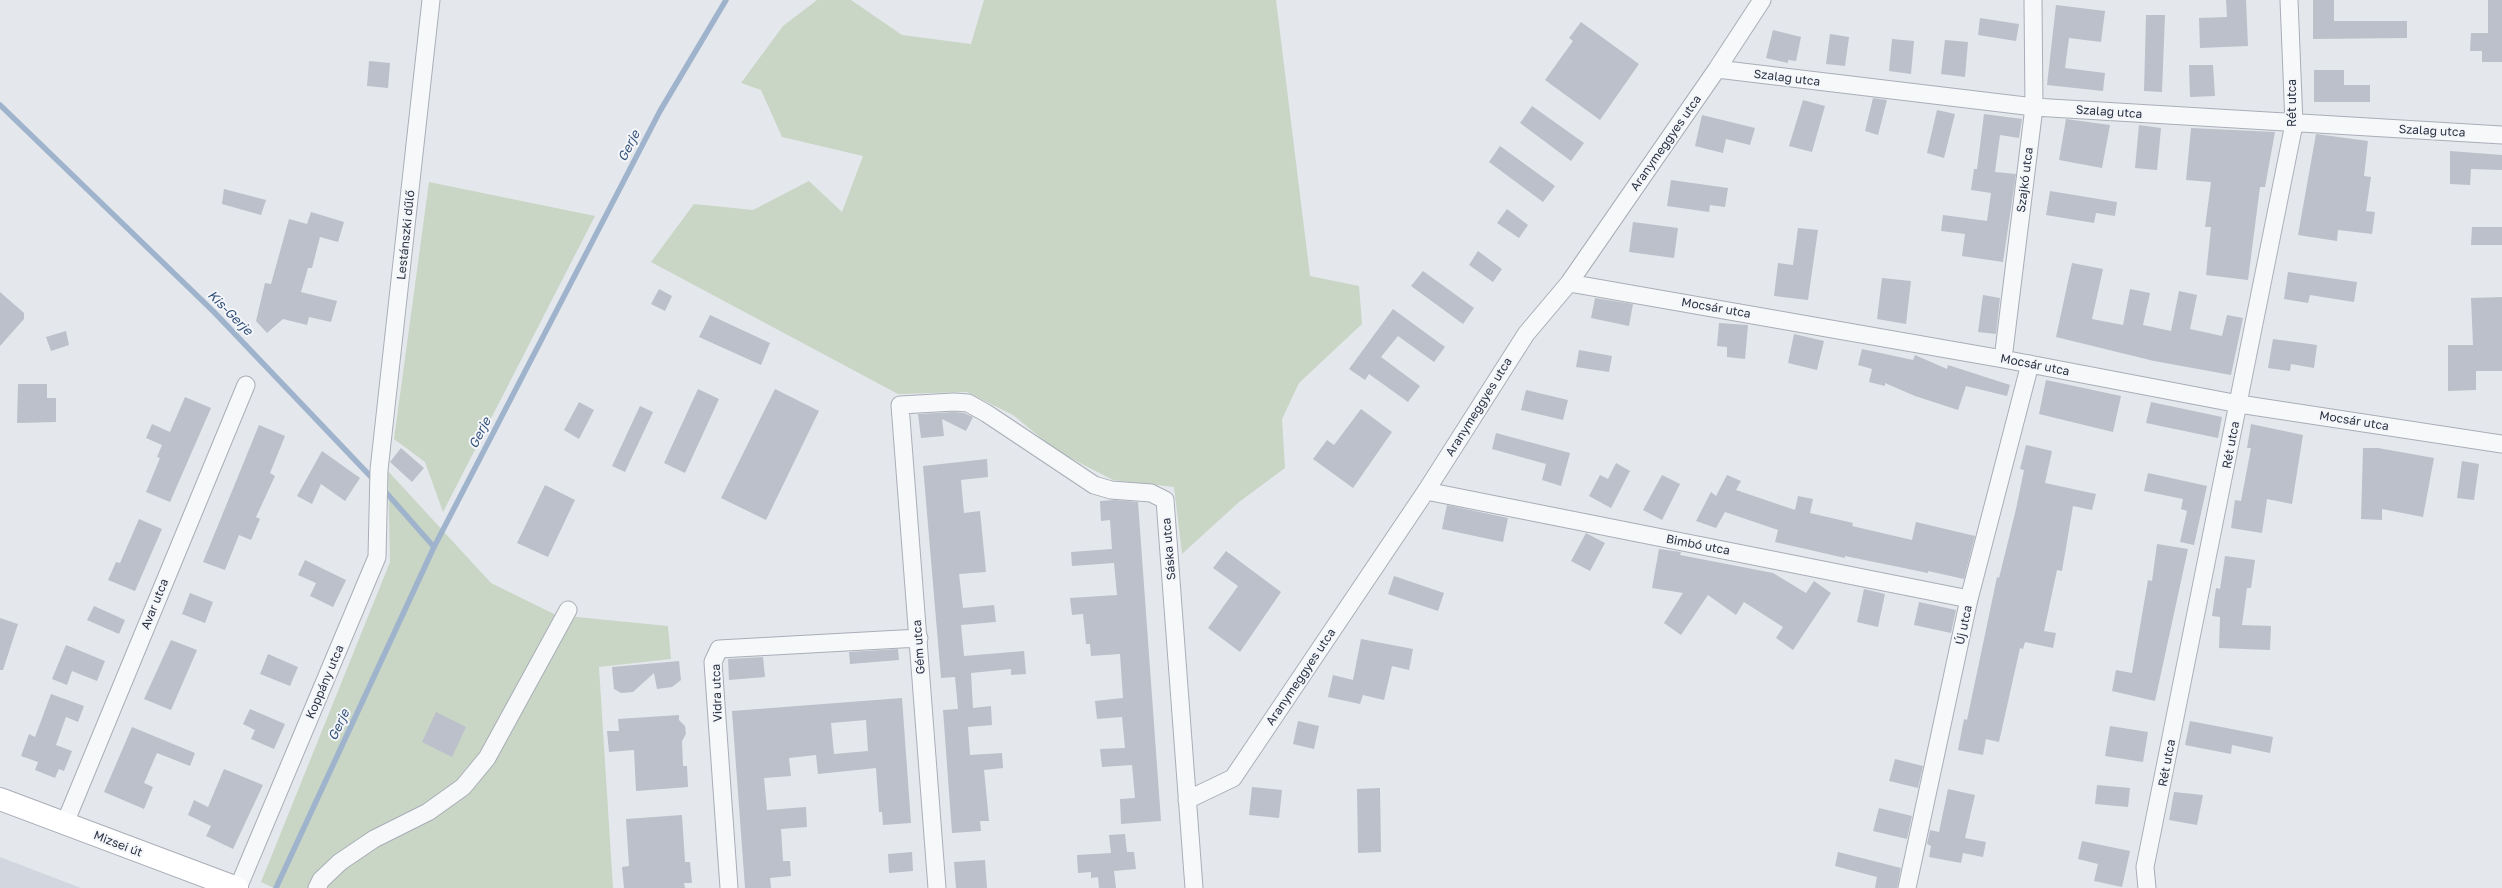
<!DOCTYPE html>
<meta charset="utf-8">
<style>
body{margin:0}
canvas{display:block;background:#e4e7ec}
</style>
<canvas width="2502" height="888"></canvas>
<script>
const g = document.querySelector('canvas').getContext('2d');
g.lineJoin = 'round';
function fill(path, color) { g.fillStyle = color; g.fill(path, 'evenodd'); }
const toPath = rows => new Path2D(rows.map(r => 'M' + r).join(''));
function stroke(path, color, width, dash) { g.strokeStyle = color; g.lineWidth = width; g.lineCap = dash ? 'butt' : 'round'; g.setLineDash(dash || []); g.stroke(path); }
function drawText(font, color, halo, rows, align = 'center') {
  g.font = font + ' "Golos Text",sans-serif'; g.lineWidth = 4; g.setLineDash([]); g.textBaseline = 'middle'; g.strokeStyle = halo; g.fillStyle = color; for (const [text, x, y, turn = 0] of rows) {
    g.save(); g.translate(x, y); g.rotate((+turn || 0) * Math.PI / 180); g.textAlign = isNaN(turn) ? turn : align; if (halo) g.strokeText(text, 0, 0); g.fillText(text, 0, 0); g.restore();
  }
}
const built = toPath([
 [0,857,81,888,0,888]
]);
const green = toPath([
 [817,0,851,0,902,35,971,44,984,0,1276,0,1310,276,1359,286,1362,324,1299,383,1282,419,1285,468,1239,502,1182,554,1174,487,1113,480,1057,451,1013,415,967,392,898,394,651,262,694,204,753,210,809,181,842,212,863,156,782,137,761,90,741,83,783,26],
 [429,182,595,216,443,512,425,462,394,439],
 [388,471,491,583,556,615,668,626,671,659,599,667,613,888,274,888,261,882,390,562]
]);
const stream = toPath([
 [0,105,214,312,374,480],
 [383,489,434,547],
 [276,888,434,547,660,111,726,0]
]);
const building = toPath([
 [2226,0,2246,0,2248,46,2200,48,2199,18,2227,17],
 [2313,0,2334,0,2334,21,2407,21,2407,38,2313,39],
 [2488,0,2502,0,2502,62,2482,62,2482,51,2470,51,2471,33,2488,33],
 [2056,5,2105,11,2101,42,2069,38,2065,68,2105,73,2103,91,2047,85],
 [2146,15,2165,15,2162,92,2144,91],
 [1980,18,2019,24,2016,41,1978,35],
 [1581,22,1639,64,1600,120,1545,80,1573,41,1569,38],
 [1773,30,1801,37,1796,61,1788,60,1788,63,1766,58],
 [1830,34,1849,37,1845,66,1826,64],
 [1892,39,1914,41,1911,74,1889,71],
 [1945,40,1968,42,1965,77,1941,74],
 [369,61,390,63,388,88,367,86],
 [2189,65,2213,65,2215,96,2190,97],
 [2314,70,2344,70,2344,85,2370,85,2370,102,2314,102],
 [1873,98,1887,100,1878,135,1865,131],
 [1803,100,1825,106,1812,152,1789,146],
 [1532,106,1584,143,1571,161,1520,123],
 [1937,110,1955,114,1944,158,1927,153],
 [1984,114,2022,119,2019,138,2000,135,1995,172,2016,174,2003,262,1962,256,1965,234,1941,231,1943,215,1987,221,1991,193,1971,190,1974,169,1977,169],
 [1702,115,1755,128,1750,145,1726,139,1723,153,1695,146],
 [2066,119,2110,125,2102,168,2059,160],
 [2139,125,2161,128,2157,170,2135,168],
 [2191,128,2275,132,2265,187,2260,187,2248,280,2206,275,2211,227,2205,227,2211,182,2186,180],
 [2316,134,2368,141,2364,176,2371,177,2366,211,2375,212,2372,234,2338,230,2337,241,2298,235],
 [1500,146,1555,186,1543,202,1489,162],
 [2450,151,2502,155,2502,170,2471,169,2470,185,2450,184],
 [1671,180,1728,188,1725,207,1710,205,1709,212,1667,206],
 [224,189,266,200,261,215,222,204],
 [2050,191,2117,202,2115,216,2096,213,2094,223,2046,215],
 [1507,209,1528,225,1519,238,1497,223],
 [311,212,344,222,338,242,320,237,312,268,308,268,301,292,337,301,331,322,309,317,307,325,283,319,267,333,256,321,265,283,271,284,289,219,307,224],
 [1633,222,1678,228,1674,258,1629,252],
 [2472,227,2502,227,2502,245,2471,245],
 [1798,228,1818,230,1808,300,1774,296,1778,263,1793,265],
 [1478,251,1502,269,1493,282,1469,265],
 [2072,263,2103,269,2092,319,2123,325,2130,289,2150,293,2143,325,2171,331,2179,291,2197,295,2190,329,2222,336,2227,315,2243,318,2231,375,2154,361,2056,337],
 [1423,271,1474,308,1463,324,1411,286],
 [2288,272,2357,282,2354,302,2310,295,2308,303,2284,299],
 [1882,278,1911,281,1906,324,1877,319],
 [659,289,672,296,665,311,651,304],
 [0,292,24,313,24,319,0,346],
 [1983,295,2000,298,1996,334,1978,332],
 [2502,297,2502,371,2476,371,2476,390,2448,391,2448,345,2473,345,2471,298],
 [1595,298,1633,304,1629,326,1591,318],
 [1393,309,1445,347,1434,362,1398,336,1381,357,1420,386,1408,402,1369,374,1365,380,1349,369],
 [710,315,770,343,761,365,699,337],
 [1719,323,1748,325,1745,359,1727,357,1727,347,1717,346],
 [66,331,69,345,51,351,46,337],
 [1794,334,1824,341,1817,370,1788,363],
 [2273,339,2317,345,2314,368,2291,364,2290,371,2268,368],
 [1862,349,1913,360,1915,355,1947,369,1948,365,2010,385,2007,396,1966,386,1958,410,1915,396,1885,383,1885,386,1869,382,1872,369,1858,365],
 [1579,350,1612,356,1609,372,1576,367],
 [2046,380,2121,396,2113,432,2039,414],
 [18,384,47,384,47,398,56,398,56,422,17,423],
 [698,389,719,399,685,473,664,463],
 [775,389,819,411,766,520,721,498],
 [1526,390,1568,400,1563,420,1521,410],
 [185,397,211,408,170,502,146,492,160,458,157,457,162,445,146,438,152,424,170,432],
 [579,402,594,410,579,439,564,430],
 [2151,402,2222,417,2218,438,2146,423],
 [640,406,653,412,625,472,612,466],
 [1361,409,1392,432,1353,488,1313,459,1327,440,1334,445],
 [954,412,964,413,973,417,966,431,942,419,944,436,921,438,918,414],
 [2251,424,2303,435,2292,504,2267,499,2262,533,2231,528,2235,500,2241,501,2251,448,2247,448],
 [259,425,285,436,270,473,275,476,256,517,260,519,251,540,239,535,225,570,203,562],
 [1496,433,1570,453,1561,486,1542,480,1546,464,1492,449],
 [2026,445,2052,451,2045,483,2096,494,2092,510,2073,506,2062,571,2057,570,2044,631,2056,633,2053,648,2025,642,2023,649,2020,648,1999,742,1986,739,1983,755,1958,750,1964,719,1967,720,1997,577,1999,578,2016,509,2024,470,2020,469],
 [401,448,424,468,412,482,390,462],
 [2363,448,2378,448,2434,458,2423,517,2382,509,2382,520,2361,519],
 [322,451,360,478,345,501,321,484,312,504,297,496],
 [987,459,988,477,961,480,964,513,980,511,986,572,959,574,963,608,994,605,996,622,961,625,964,656,1024,651,1026,674,1011,675,1011,669,971,673,973,708,991,706,992,725,968,727,970,755,1002,753,1003,768,984,770,989,821,980,821,981,831,952,833,943,710,958,709,955,677,941,678,923,466],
 [2462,461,2479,464,2474,500,2457,498],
 [1616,463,1630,471,1611,508,1589,496,1600,475,1608,479],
 [2148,473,2207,486,2194,545,2180,542,2187,511,2181,509,2183,499,2144,491],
 [1662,475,1680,484,1662,520,1643,510],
 [1727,475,1741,481,1736,490,1795,510,1798,496,1813,499,1810,513,1853,523,1852,526,1912,540,1916,522,1975,536,1964,579,1928,571,1928,573,1845,556,1845,558,1775,542,1778,530,1725,512,1716,528,1696,521,1711,492,1716,496],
 [545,485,575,500,548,557,517,543],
 [1115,500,1138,502,1161,821,1121,824,1120,799,1135,798,1132,765,1102,767,1100,749,1125,748,1122,717,1097,719,1095,701,1123,698,1120,654,1091,656,1090,644,1086,644,1083,614,1072,615,1070,598,1117,595,1114,563,1072,566,1071,552,1112,549,1110,520,1101,521,1100,501],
 [1447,505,1508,518,1503,542,1442,529],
 [139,519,162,529,135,591,108,580,116,562,120,563],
 [1586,533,1605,543,1590,571,1571,561],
 [2157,544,2188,549,2155,701,2112,691,2116,670,2132,673,2148,580,2152,581],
 [1659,549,1681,552,1680,555,1773,573,1806,593,1814,581,1831,593,1793,650,1776,638,1783,627,1744,602,1736,615,1708,595,1681,635,1664,623,1683,593,1652,588],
 [1226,551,1281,592,1240,652,1208,628,1238,586,1213,568],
 [2225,556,2255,560,2251,588,2247,588,2242,625,2271,626,2270,650,2219,648,2220,617,2212,616,2216,588,2220,589],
 [305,560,346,580,333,607,310,596,316,583,298,575],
 [1394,576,1444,593,1438,611,1388,594],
 [1864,589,1885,594,1878,627,1857,622],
 [190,593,213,602,205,623,182,614],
 [1919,602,1956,610,1951,633,1914,625],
 [94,606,125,620,119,634,87,620],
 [0,618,18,624,3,670,0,670],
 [1361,639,1413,649,1409,670,1392,666,1384,700,1363,695,1360,704,1328,697,1333,675,1353,680],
 [171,640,197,650,171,710,144,699],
 [66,645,105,661,97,681,72,671,67,685,52,679],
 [898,649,899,660,850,664,849,652],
 [268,654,298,667,290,686,260,674],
 [763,657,765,677,729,680,728,659],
 [679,661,681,680,672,687,657,689,654,673,633,692,621,693,614,689,612,667],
 [51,694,84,706,78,722,66,717,56,745,72,751,64,771,59,769,55,778,35,770,38,762,21,756,29,734,35,737],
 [902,698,911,823,883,825,882,812,879,812,876,768,818,774,816,755,789,758,791,776,764,778,767,810,806,807,807,827,781,829,783,861,790,861,791,876,770,878,771,888,745,888,732,711],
 [866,720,868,751,834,754,831,723],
 [250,709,285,724,274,749,251,739,255,730,243,724],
 [436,712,466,727,452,757,422,742],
 [679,715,679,720,685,726,686,734,682,741,683,766,687,766,688,787,636,791,634,750,609,752,607,731,619,731,618,719],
 [1298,721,1319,726,1314,749,1293,744],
 [2190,721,2273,737,2270,753,2232,745,2231,754,2185,745],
 [2110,726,2148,732,2143,762,2105,756],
 [132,727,195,753,190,766,157,753,144,783,153,787,144,809,104,792],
 [1895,759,1923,766,1918,788,1889,781],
 [224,769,263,785,233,849,206,836,211,826,188,815,194,800,208,807],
 [2097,785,2130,788,2128,807,2095,804],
 [1252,787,1282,790,1279,818,1249,815],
 [1380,788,1381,852,1358,853,1357,789],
 [1948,789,1975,795,1965,838,1986,842,1983,857,1963,853,1961,863,1929,857,1931,846,1927,844,1930,830,1939,832],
 [2174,792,2203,795,2197,825,2169,820],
 [1879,808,1912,816,1907,839,1873,831],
 [682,815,685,862,690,862,692,883,684,883,685,888,624,888,622,867,629,866,626,819],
 [1125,834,1127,852,1134,852,1136,869,1114,871,1116,888,1099,888,1098,877,1091,878,1091,872,1078,873,1077,855,1111,853,1109,835],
 [2082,841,2130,851,2122,887,2094,881,2098,864,2078,859],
 [912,852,913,871,889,873,888,854],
 [1838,852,1901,868,1897,888,1875,888,1877,877,1835,866],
 [985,860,987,888,956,888,954,862]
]);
const street = toPath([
 [1717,69,2034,107,2502,135],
 [1569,283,2003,359,2239,404,2502,444],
 [2003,359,2034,107,2033,0],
 [1426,491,1969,599],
 [1187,800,1233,778,1426,491,1526,334,1569,283,1717,69,1762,0],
 [65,823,246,385],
 [238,888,377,557,379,470,431,0],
 [317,888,321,880,340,862,374,839,428,812,463,787,487,758,568,610],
 [729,888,713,662,719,649,919,638],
 [937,888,900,405,954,402,968,403,986,413,1094,485,1111,490,1151,493,1165,500,1194,888],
 [1907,888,1969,599,2030,364],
 [2147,888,2145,867,2294,124,2289,0]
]);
const secondary = toPath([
 [0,799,237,888]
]);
const streetNames = [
 ["Szalag utca",1787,78,7],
 ["Rét utca",2292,103,-90],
 ["Szalag utca",2109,112,4],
 ["Szalag utca",2432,131,3],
 ["Aranymeggyes utca",1666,143,-55],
 ["Szajkó utca",2025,180,-83],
 ["Lestánszki dűlő",406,235,-84],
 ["Mocsár utca",1716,308,10],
 ["Mocsár utca",2035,365,11],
 ["Aranymeggyes utca",1479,407,-58],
 ["Mocsár utca",2354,421,9],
 ["Rét utca",2231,445,-79],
 ["Bimbó utca",1698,545,11],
 ["Sáska utca",1169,549,-95],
 ["Avar utca",155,604,-68],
 ["Új utca",1964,625,-78],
 ["Gém utca",919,647,-94],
 ["Aranymeggyes utca",1301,677,-56],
 ["Koppány utca",325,682,-67],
 ["Vidra utca",717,693,-92],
 ["Rét utca",2167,763,-79],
 ["Mizsei út",118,844,21]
];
const waterNames = [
 ["Gerje",629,146,-63],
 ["Kis-Gerje",230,313,45],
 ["Gerje",480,433,-63],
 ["Gerje",339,725,-65]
];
fill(built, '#d2d6de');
fill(green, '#c9d6c5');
stroke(stream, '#9fb4cc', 5.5);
fill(building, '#bbc0ca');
stroke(street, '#a9aeb7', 19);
stroke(secondary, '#a9aeb7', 24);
stroke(street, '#f7f8fa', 17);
stroke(secondary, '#fff', 22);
drawText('12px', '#2b3445', '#f4f6f9', streetNames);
drawText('italic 13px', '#34527a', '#f4f6f9', waterNames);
</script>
